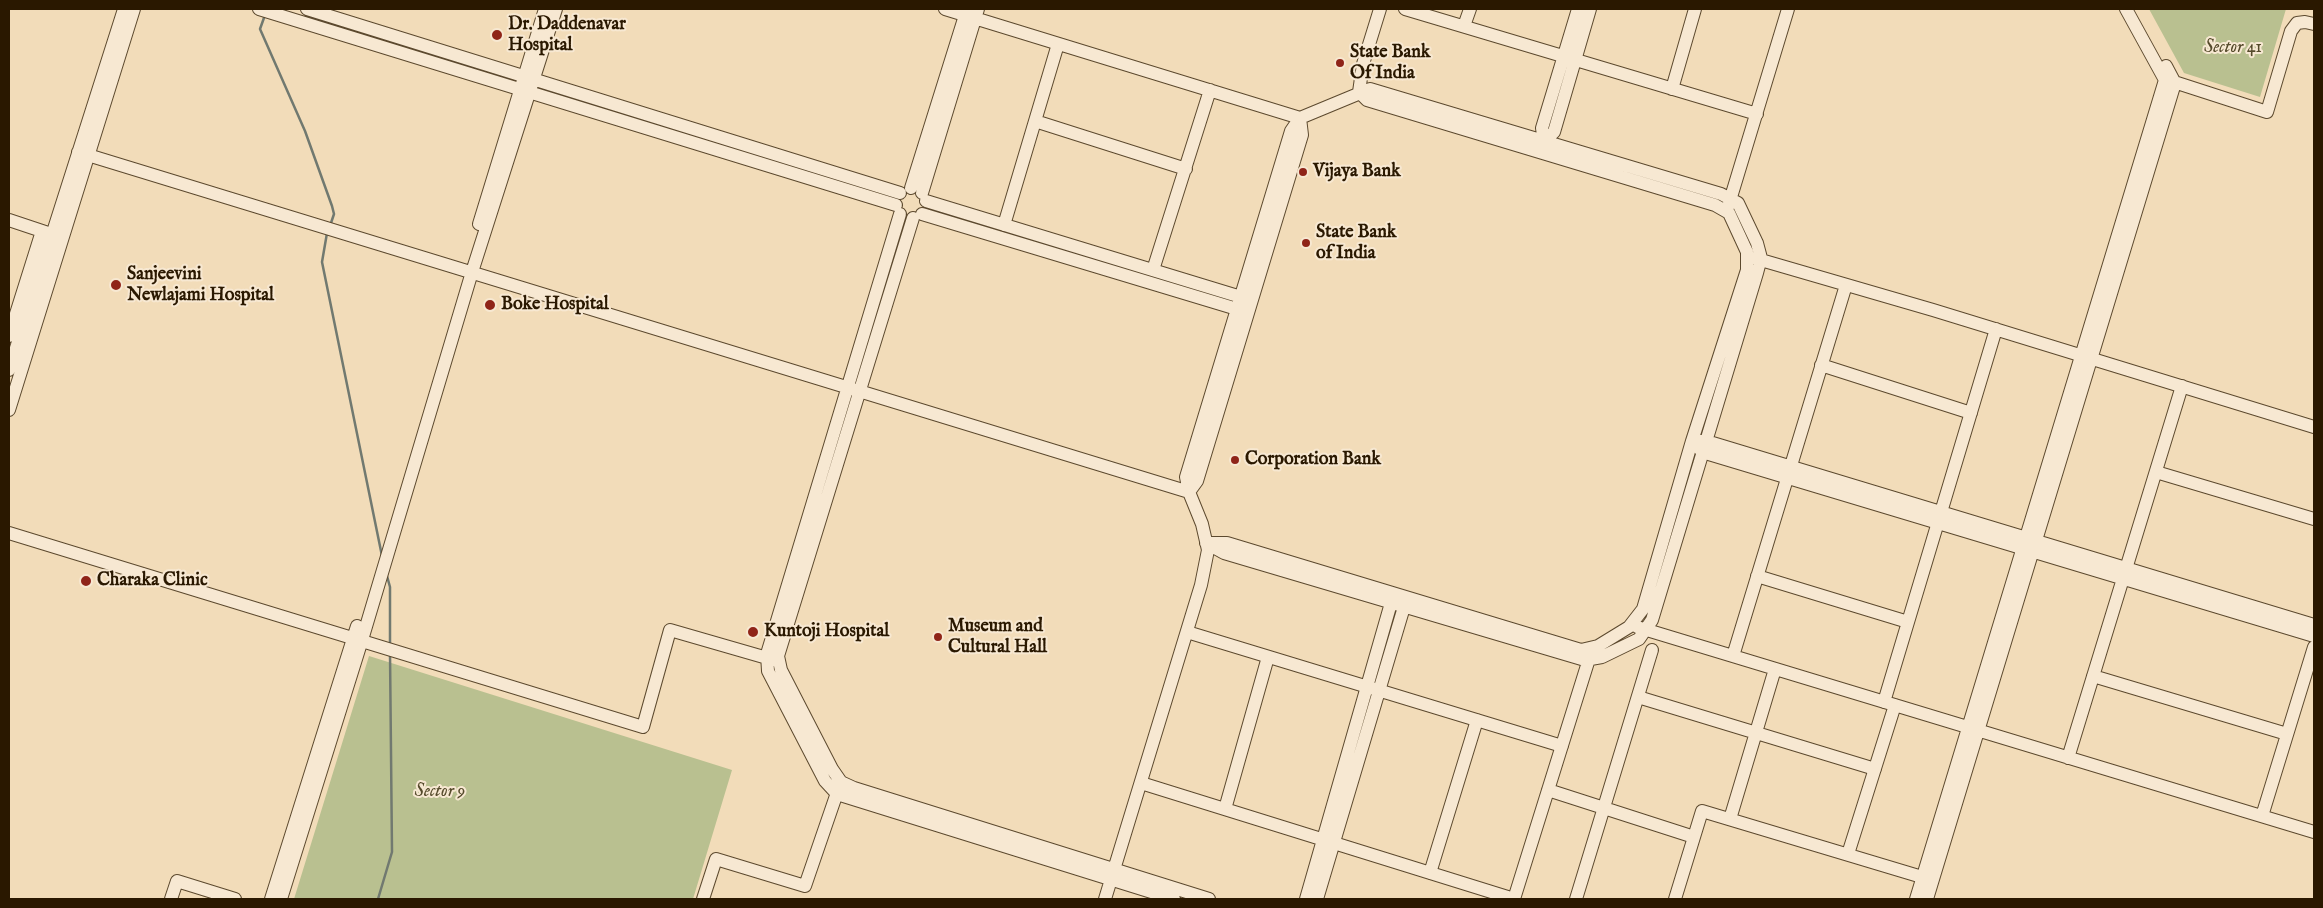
<!DOCTYPE html>
<style>
body{margin:0}
#map{position:relative;width:2323px;height:908px;overflow:hidden;background:#f2dcb9;font-family:"IM FELL English",serif}
canvas{display:block}
.frame{position:absolute;inset:0;border:10px solid #2a1800;pointer-events:none}
</style>
<div id="map">
<canvas width="2323" height="908"></canvas>
<div class="frame"></div>
</div>
<script>
const g = document.querySelector('canvas').getContext('2d');
g.lineJoin = 'round';
function fill(path, color) { g.fillStyle = color; g.fill(path, 'evenodd'); }
const toPath = rows => new Path2D(rows.map(r => 'M' + r).join(''));
function stroke(path, color, width, dash) { g.strokeStyle = color; g.lineWidth = width; g.lineCap = dash ? 'butt' : 'round'; g.setLineDash(dash || []); g.stroke(path); }
function drawText(font, color, halo, rows, align = 'center') {
  g.font = font + ' "IM FELL English",serif'; g.lineWidth = 4; g.setLineDash([]); g.textBaseline = 'middle'; g.strokeStyle = halo; g.fillStyle = color; for (const [text, x, y, turn = 0] of rows) {
    g.save(); g.translate(x, y); g.rotate((+turn || 0) * Math.PI / 180); g.textAlign = isNaN(turn) ? turn : align; if (halo) g.strokeText(text, 0, 0); g.fillText(text, 0, 0); g.restore();
  }
}
const green = toPath([
 [2149,9,2286,9,2260,97,2184,73],
 [369,656,732,770,693,899,294,899]
]);
const stream = toPath([
 [265,15,260,29,305,131,332,206,334,214,330,226],
 [327,233,322,262,382,556],
 [387,576,390,587,390,645],
 [378,899,392,852,390,653]
]);
const minor = toPath([
 [259,9,896,205],
 [307,9,900,193],
 [945,9,1300,118,1370,89,1721,194,1738,203,1757,243,1761,258,1757,273,1652,620,1639,639,1602,657,1585,660,1224,553,1206,543],
 [1405,9,1757,114],
 [1464,26,1470,9],
 [2168,80,2267,112,2291,31,2297,23,2305,22,2314,24],
 [1672,89,1695,9],
 [1359,92,1363,64,1380,9],
 [1300,118,1302,135,1197,481,1189,492,1186,477,1291,131,1300,118],
 [1035,121,1186,169],
 [1544,141,1554,132,1590,9],
 [1544,141,1542,128,1578,9],
 [78,152,1189,492,1202,524,1208,550,1201,585,1105,899],
 [911,188,967,9],
 [922,193,978,9],
 [926,201,1241,297,1247,302],
 [1728,207,1788,9],
 [900,214,767,654,768,671,825,781,837,794,1174,899],
 [922,214,1237,309,1243,307],
 [913,218,778,656,781,670,832,769,841,782,854,788,1209,899],
 [9,220,48,233],
 [479,224,545,9],
 [1004,225,1058,44],
 [1754,258,1933,310,2314,427],
 [1153,270,1210,90],
 [9,336,42,231],
 [1821,365,1971,413],
 [9,370,124,9],
 [9,410,134,9],
 [1697,441,1706,441,2314,625],
 [1697,446,1702,452,2314,636],
 [2156,472,2314,519],
 [9,533,643,727,670,630,774,660],
 [1207,543,1227,543,1581,650,1598,646,1629,627,1643,609,1692,441,1747,270,1747,252,1729,213,1715,205,1367,100,1359,92],
 [1757,576,1908,622],
 [1637,627,2314,832],
 [1187,632,1562,746],
 [1733,656,1846,285],
 [2093,676,2287,734],
 [1638,697,1875,769],
 [1884,702,1996,329],
 [2068,758,2182,386],
 [1141,783,1514,899],
 [1548,790,1694,837],
 [1225,809,1268,657],
 [2262,816,2314,647],
 [1730,819,1775,669],
 [1848,854,1895,705],
 [1430,873,1477,720],
 [171,899,177,881,235,899],
 [271,899,357,626],
 [281,899,362,640,472,272,556,9],
 [703,899,716,859,805,886,839,787],
 [1306,899,1391,603],
 [1317,899,1404,607],
 [1514,899,1589,659,1589,653],
 [1576,899,1652,650],
 [1675,899,1702,811,1922,877],
 [1916,899,2165,80,2126,9],
 [1927,899,2175,83,2166,66]
]);
const markers = [
 [497,35,6,"#8f2418"],
 [1340,63,5,"#8f2418"],
 [1303,172,5,"#8f2418"],
 [1306,243,5,"#8f2418"],
 [116,285,6,"#8f2418"],
 [490,305,6,"#8f2418"],
 [1235,460,5,"#8f2418"],
 [86,581,6,"#8f2418"],
 [753,632,6,"#8f2418"],
 [938,637,5,"#8f2418"]
];
const poiNames = [
 ["Dr. Daddenavar",508,25],
 ["Hospital",508,46],
 ["State Bank",1350,53],
 ["Of India",1350,74],
 ["Vijaya Bank",1313,172],
 ["State Bank",1316,233],
 ["of India",1316,254],
 ["Sanjeevini",127,275],
 ["Newlajami Hospital",127,296],
 ["Boke Hospital",501,305],
 ["Corporation Bank",1245,460],
 ["Charaka Clinic",97,581],
 ["Museum and",948,627],
 ["Cultural Hall",948,648],
 ["Kuntoji Hospital",764,632]
];
const parkNames = [
 ["Sector 41",2233,48],
 ["Sector 9",440,792]
];
fill(green, '#b9c090');
stroke(stream, '#717970', 2.5);
stroke(minor, '#5c492e', 14);
stroke(minor, '#f7e8d2', 12);
for (const [x, y, r, color] of markers) { const dot = new Path2D(); dot.arc(x, y, r, 0, 2 * Math.PI); g.fillStyle = color; g.fill(dot); stroke(dot, '#f7e8d2', 2); }
drawText('bold 18px', '#2a1800', '#f7e8d2', poiNames, 'left');
drawText('italic 18px', '#554a2b', '#f7e8d2', parkNames);
</script>
